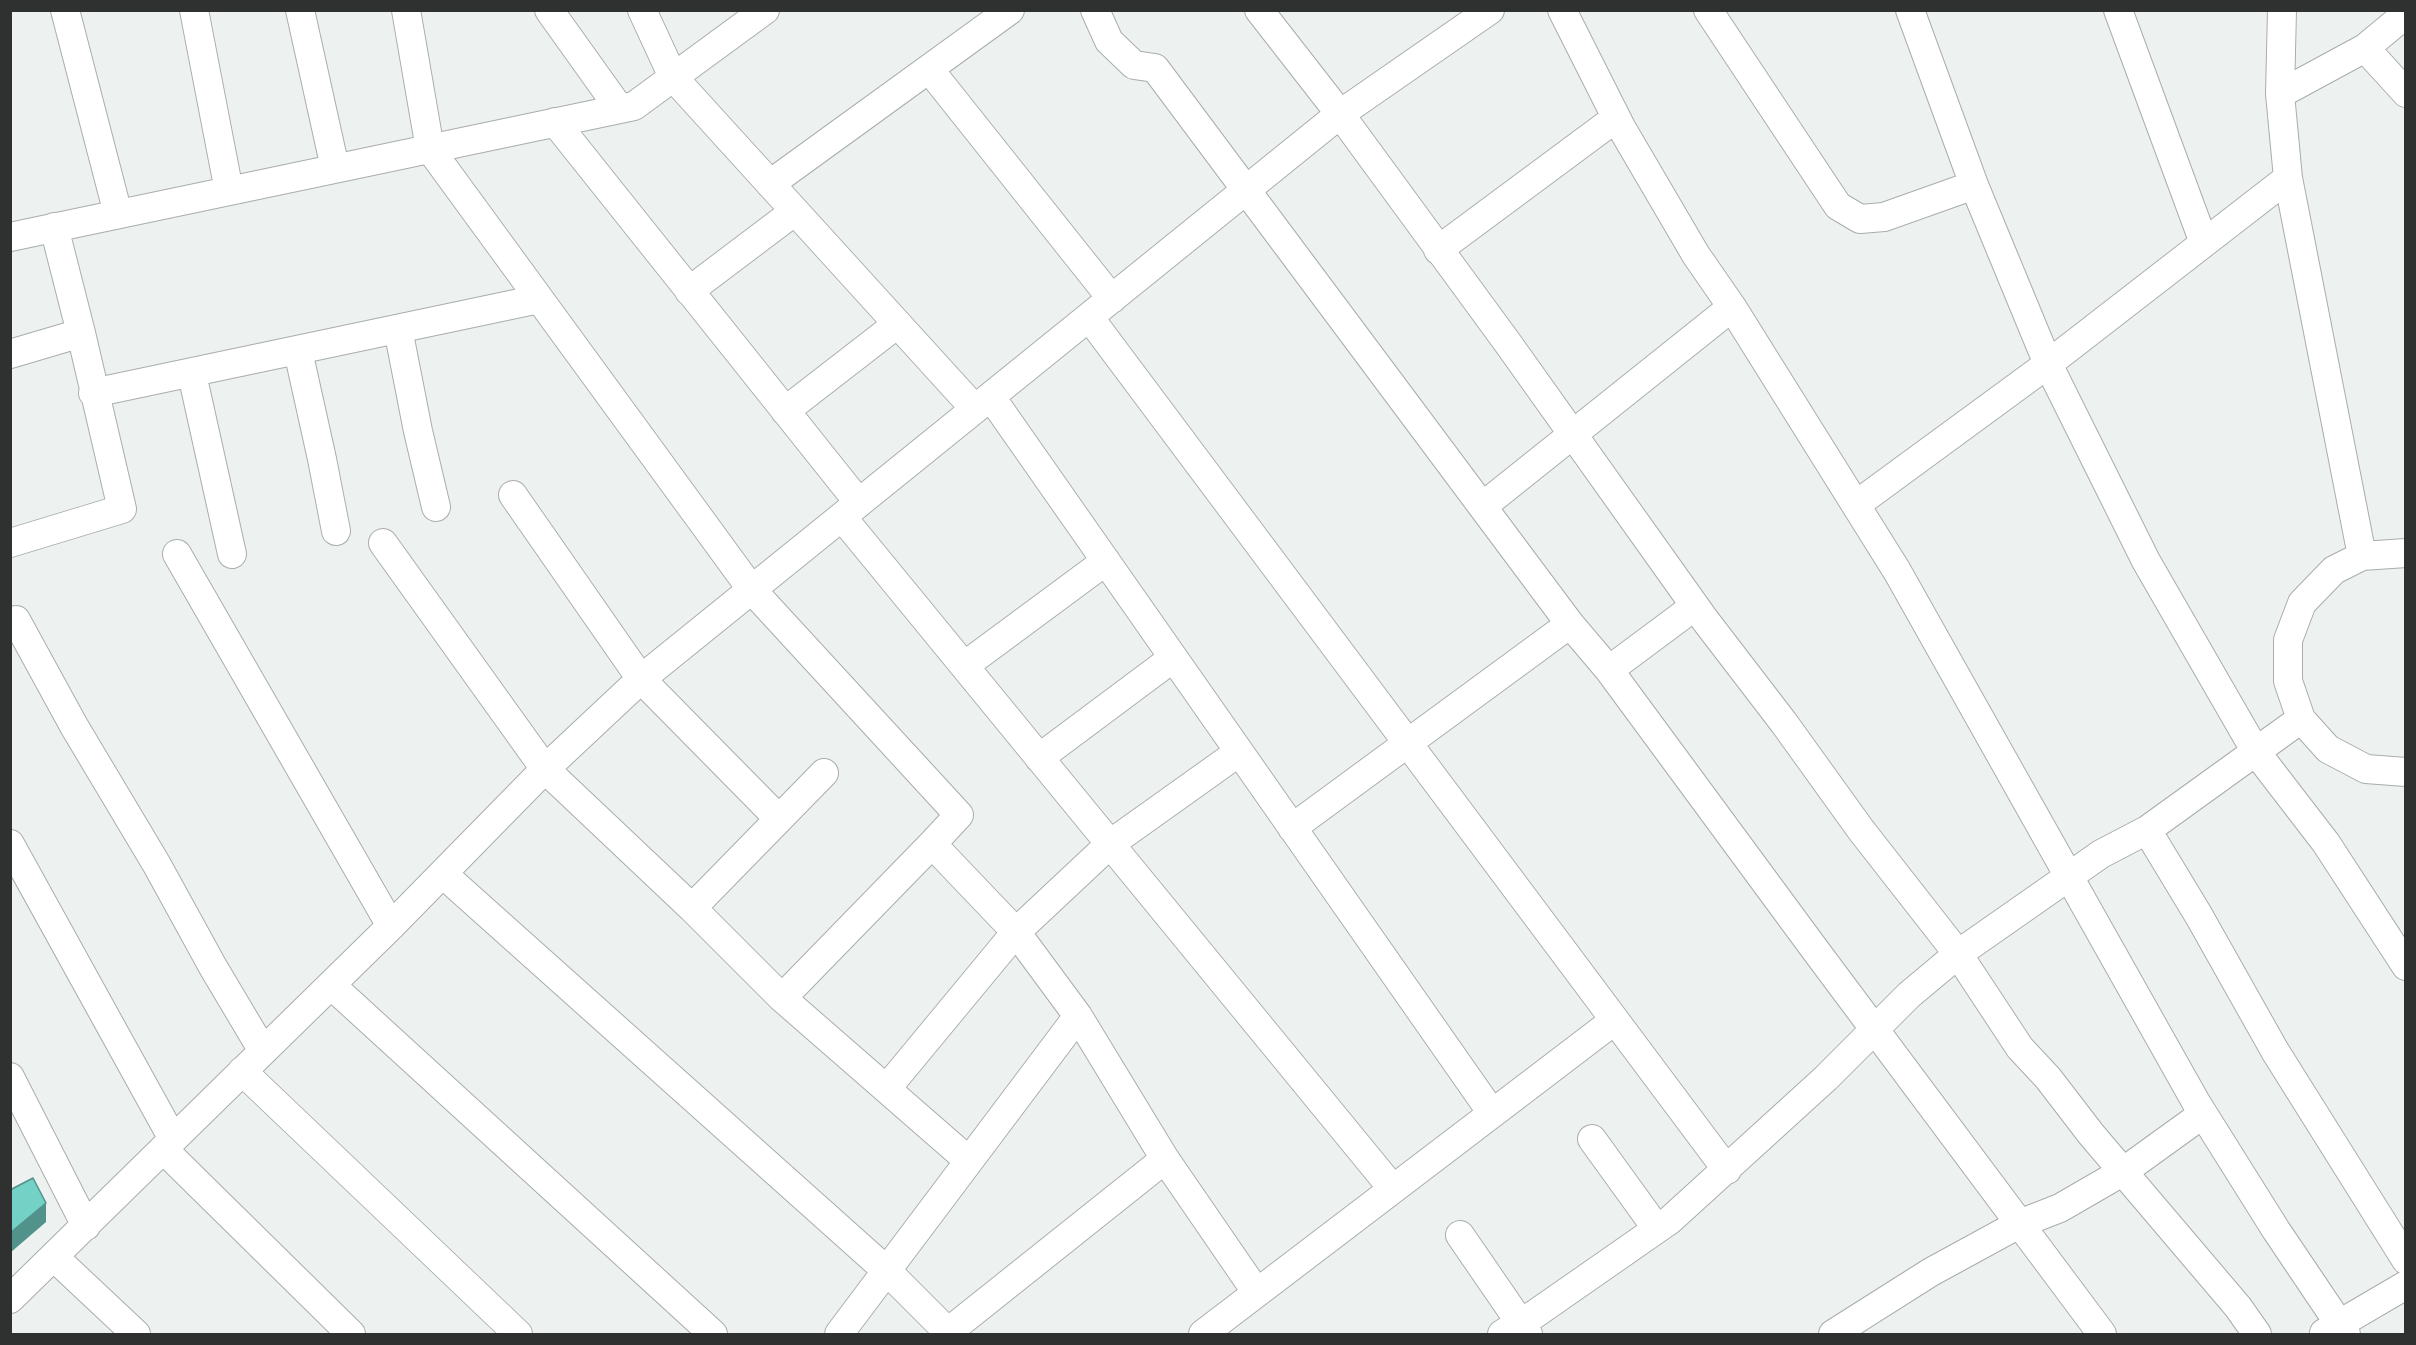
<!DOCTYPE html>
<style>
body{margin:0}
#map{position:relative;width:2416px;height:1345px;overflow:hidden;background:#edf1f0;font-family:Cabin,sans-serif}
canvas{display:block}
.frame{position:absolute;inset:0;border:12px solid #2f3030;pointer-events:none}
</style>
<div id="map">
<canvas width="2416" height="1345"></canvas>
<div class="frame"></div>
</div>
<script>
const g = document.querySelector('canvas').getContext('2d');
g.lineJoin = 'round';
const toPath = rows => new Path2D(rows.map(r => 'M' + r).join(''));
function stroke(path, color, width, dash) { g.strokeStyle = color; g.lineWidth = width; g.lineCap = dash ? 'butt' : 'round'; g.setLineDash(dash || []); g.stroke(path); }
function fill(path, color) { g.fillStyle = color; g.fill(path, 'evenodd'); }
const minor = toPath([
 [65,10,118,214],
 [194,10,229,191],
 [300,10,335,168],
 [406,10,430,149,752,590,959,815,932,844,1016,932,1078,1016,1165,1159,1257,1293],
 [549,10,619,108],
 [642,10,673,77,975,409],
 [1095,10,1109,41,1134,65,1155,68,1570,624,1609,670,1816,951,2102,1334],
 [1259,10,1340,114,1507,342,1705,620,1784,723,1861,830,1958,954,2020,1048,2048,1078,2091,1134,2238,1307,2257,1334],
 [1562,10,1621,127,1696,255,1732,307,1897,571,2197,1104,2276,1230,2346,1334],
 [1708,10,1838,206,1860,219,1884,217,1974,185],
 [1910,10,1974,185,2048,364,2146,561,2256,752,2326,843,2406,966],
 [2118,10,2204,243],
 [2282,10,2280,94,2288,178,2362,556],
 [2365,48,2406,93],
 [929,69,1112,299],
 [2280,94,2365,48,2406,14],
 [555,122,859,503],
 [770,184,1010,10],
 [54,227,81,333],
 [10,237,634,106,765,10],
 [1438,250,1616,118],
 [689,291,795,211],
 [1089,317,1727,1170],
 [398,329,418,431,436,507],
 [298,351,322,459,336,531],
 [10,354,81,333,122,509,10,543],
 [192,374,232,554],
 [93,393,539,299],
 [991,397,1492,1113],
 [785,411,896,325],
 [513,495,641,679,778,818],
 [1857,504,2048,364,2288,178],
 [1483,506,1732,307],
 [842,517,1393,1189],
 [383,543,545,769,692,908,782,998,969,1161],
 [2406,553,2362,556,2334,570,2302,603,2288,640,2288,681,2301,719,2328,749,2366,769,2406,772],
 [177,554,391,926],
 [16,620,74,726,157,865,213,967,263,1051],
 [964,666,1106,561],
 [1609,670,1695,606],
 [1039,758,1173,658],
 [1292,828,1570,624],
 [2147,830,2199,916,2275,1051,2406,1260],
 [10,844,173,1139],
 [443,874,887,1271,950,1334],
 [692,908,824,773],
 [331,985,713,1334],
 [782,998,932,844],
 [242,1071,518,1334],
 [10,1077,86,1226],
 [887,1088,1016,932,1110,844,1239,752],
 [1592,1139,1657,1229],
 [163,1149,351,1334],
 [1460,1235,1528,1334],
 [54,1257,136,1334],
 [10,1299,391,926,545,769,641,679,1340,114,1490,10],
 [948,1332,1165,1159],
 [2324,1333,2406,1285],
 [839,1334,1078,1016],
 [1203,1334,1615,1020],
 [1502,1334,1535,1314,1670,1220,1826,1078,1909,995,1958,954,2101,854,2147,830,2301,719],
 [1833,1334,1931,1272,2019,1224,2060,1208,2124,1171,2203,1114]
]);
const shadedWall = toPath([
 [46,1203,46,1222,10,1253,10,1233]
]);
const building = toPath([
 [33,1178,46,1203,10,1233,10,1190,33,1178]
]);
stroke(minor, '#a9adac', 30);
stroke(minor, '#fff', 28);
fill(shadedWall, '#51928b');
fill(building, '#74d1c6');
stroke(building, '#51928b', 1.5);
</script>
